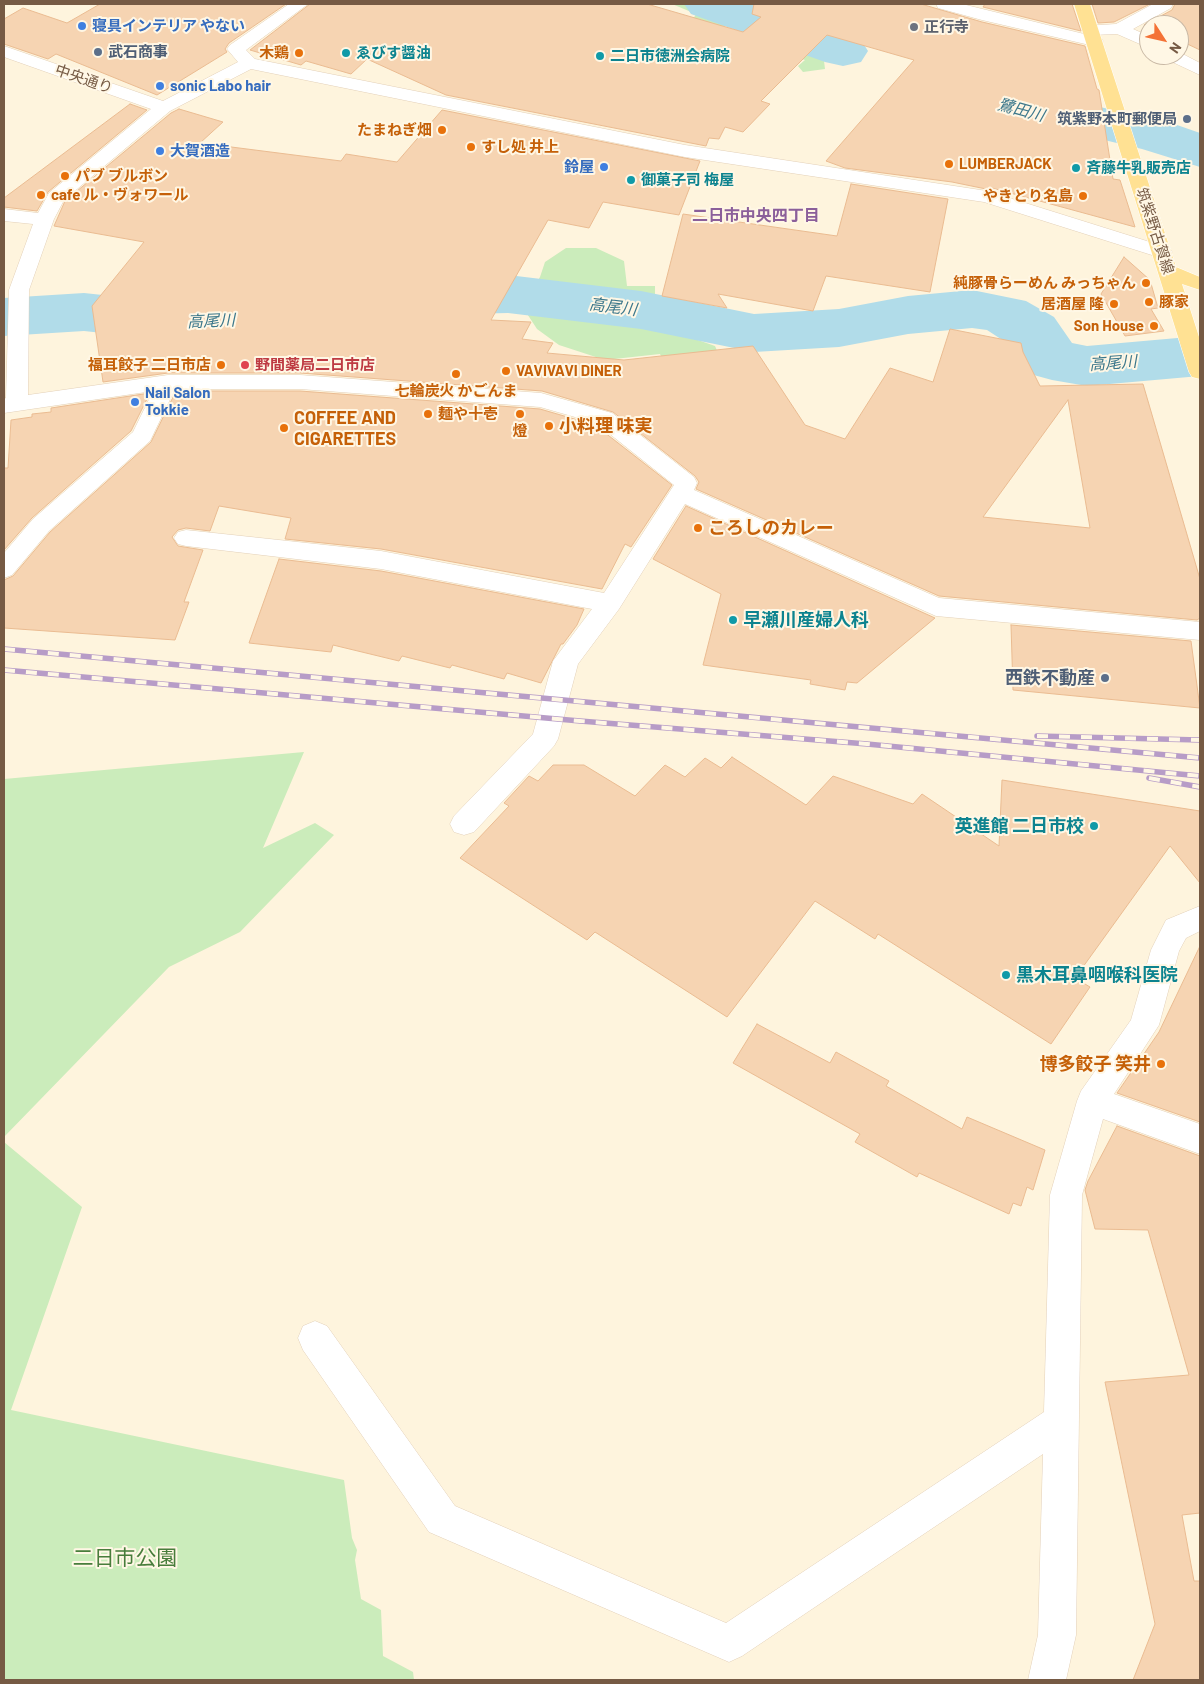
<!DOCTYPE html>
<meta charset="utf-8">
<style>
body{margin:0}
#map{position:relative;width:1204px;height:1684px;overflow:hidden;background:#fef4dd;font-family:Barlow,sans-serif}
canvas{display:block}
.frame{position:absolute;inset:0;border:5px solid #765a44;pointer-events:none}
.north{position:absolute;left:1139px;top:15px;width:50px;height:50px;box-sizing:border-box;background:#fff7e5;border:1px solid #c8b8a5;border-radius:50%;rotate:125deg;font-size:14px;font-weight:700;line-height:20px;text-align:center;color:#765a44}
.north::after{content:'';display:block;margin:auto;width:18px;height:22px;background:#f47236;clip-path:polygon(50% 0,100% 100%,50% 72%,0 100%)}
</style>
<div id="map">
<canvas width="1204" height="1684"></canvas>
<div class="frame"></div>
<div class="north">N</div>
</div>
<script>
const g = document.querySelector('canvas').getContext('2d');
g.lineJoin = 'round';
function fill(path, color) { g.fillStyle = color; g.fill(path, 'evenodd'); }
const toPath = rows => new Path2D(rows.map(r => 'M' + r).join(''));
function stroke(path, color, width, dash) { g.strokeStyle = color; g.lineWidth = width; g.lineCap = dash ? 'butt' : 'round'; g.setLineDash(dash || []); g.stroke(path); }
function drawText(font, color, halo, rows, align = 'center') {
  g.font = font + ' Barlow,"Noto Sans JP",sans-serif'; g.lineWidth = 4; g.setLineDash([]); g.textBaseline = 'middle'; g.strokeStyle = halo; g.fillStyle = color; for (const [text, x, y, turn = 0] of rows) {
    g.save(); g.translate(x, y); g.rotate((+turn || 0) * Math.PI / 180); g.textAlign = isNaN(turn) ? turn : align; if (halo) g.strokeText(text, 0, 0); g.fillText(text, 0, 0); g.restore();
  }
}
const green = toPath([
 [672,4,773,4,770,6,849,34,847,42,838,44,835,54,824,61,825,69,803,72,798,66,805,60,798,58,766,35,726,26,711,30,691,23,696,14],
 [566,248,596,248,624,261,627,286,655,286,655,295,701,306,712,315,695,339,715,346,719,355,666,367,660,354,605,360,559,345,537,329,522,306,540,277,545,262],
 [304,752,263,848,315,823,334,835,240,932,169,967,4,1137,4,779],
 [4,1142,82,1207,11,1410,344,1480,352,1538,357,1550,355,1560,361,1599,381,1610,383,1656,413,1672,414,1680,4,1680]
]);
const river = toPath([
 [684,4,755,4,861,40,868,51,861,62,843,66,825,62,691,14,684,4],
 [994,87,1044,100,1100,107,1177,125,1200,133,1200,167,1142,149,1100,139,1042,132,975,114,968,103,975,92,994,87],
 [508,275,641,291,754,314,839,309,908,296,972,290,1026,301,1054,317,1072,343,1087,346,1200,336,1200,376,1087,386,1052,380,1030,374,1010,345,987,330,972,328,908,334,839,347,754,352,641,329,508,313,426,315,395,322,374,316,365,303,374,290,426,277,508,275],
 [84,293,177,303,204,303,226,308,235,322,226,336,204,341,177,341,84,331,4,336,4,298,84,293]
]);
const building = toPath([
 [100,4,286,4,229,43,225,49,227,52,157,95,56,54,48,59,4,44,4,19,23,8,67,23,100,4],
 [310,4,647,4,743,32,761,17,752,14,754,4,921,4,982,22,1085,46,1097,89,1099,90,1113,179,1120,180,1135,227,992,188,991,190,952,182,845,168,826,161,914,60,827,35,761,101,770,104,743,132,725,127,719,139,709,138,706,146,446,95,367,59,351,74,306,61,301,65,250,50,310,4],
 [985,4,1072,4,1081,31,983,7,985,4],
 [1092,4,1150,4,1114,22,1098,23,1092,4],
 [1175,4,1200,4,1200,50,1179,40,1179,25,1149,25,1149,27,1144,25,1172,10,1175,4],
 [130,104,147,110,48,192,37,211,4,207,4,198,130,104],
 [179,109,223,122,200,143,341,161,346,154,397,162,442,110,700,161,679,215,603,202,589,228,548,220,491,320,531,322,522,339,553,343,547,353,624,360,753,346,805,425,845,439,890,368,933,382,950,329,1021,343,1023,352,1040,386,1143,384,1200,579,1200,618,1197,620,939,596,696,489,699,482,695,476,613,412,542,391,300,373,168,373,103,382,92,306,144,242,54,226,65,201,171,113,179,109],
 [1068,400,1090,528,983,517,1068,400],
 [851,184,948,199,930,292,826,276,813,311,718,294,727,308,662,296,683,214,837,236,851,184],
 [1124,257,1150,280,1158,308,1151,309,1164,331,1125,336,1101,294,1124,257],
 [176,391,300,391,540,409,595,425,672,485,631,547,625,544,602,589,381,549,285,539,291,518,219,506,210,531,186,528,178,530,172,537,178,546,203,550,184,602,189,602,175,640,4,628,4,580,13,576,50,532,151,442,176,391],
 [150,393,131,431,32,518,4,550,4,468,8,468,11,420,32,417,32,414,51,412,51,408,150,393],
 [686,506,935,618,857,683,847,682,845,690,810,684,811,680,703,665,721,594,653,559,686,506],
 [279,559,381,571,584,609,577,625,563,644,561,644,541,683,507,673,504,679,452,665,450,668,402,656,399,661,333,645,331,652,249,643,279,559],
 [1011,625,1191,641,1200,708,1013,690,1011,625],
 [732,757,806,805,833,776,913,804,922,794,999,846,1002,780,1200,811,1200,883,1170,846,1075,978,1090,987,1051,1044,878,934,875,939,815,901,727,1017,595,932,587,940,460,858,509,806,504,803,529,776,538,781,553,765,584,765,635,796,665,765,685,777,705,758,721,768,732,757],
 [1200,946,1200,1122,1117,1093,1159,1032,1200,946],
 [757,1024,830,1063,836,1052,889,1081,886,1086,962,1129,967,1117,1045,1150,1033,1190,1027,1187,1021,1206,1013,1203,1009,1214,919,1173,917,1177,855,1142,860,1134,733,1063,757,1024],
 [1117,1126,1200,1156,1200,1513,1182,1515,1194,1581,1200,1581,1200,1680,1133,1680,1155,1624,1105,1382,1189,1375,1148,1230,1095,1229,1085,1190,1088,1181,1117,1126]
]);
const minor = toPath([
 [289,4,308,4,246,50,255,59,685,145,987,191,1169,248,1172,252,1169,256,1162,258,1155,256,984,202,685,157,251,69,170,111,64,200,54,219,29,290,28,395,168,375,300,375,541,393,612,413,694,477,697,483,694,490,939,598,1200,622,1200,640,936,616,685,504,619,609,578,664,558,739,554,746,474,832,464,835,454,832,450,824,454,816,533,734,553,661,592,609,381,569,186,546,178,544,174,538,178,532,186,530,381,551,604,593,674,485,596,423,540,407,300,389,175,389,150,441,49,531,12,575,4,578,4,553,33,519,133,432,153,391,4,413,4,399,6,398,9,290,33,224,4,221,4,209,38,213,49,193,151,109,4,57,4,46,163,101,238,62,227,49,230,45,289,4],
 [936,4,962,4,1084,34,1082,30,1084,26,1116,24,1153,4,1173,4,1171,8,1133,29,1149,36,1149,48,1117,34,1091,35,1100,37,1103,41,1100,45,1094,46,982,20,938,8,936,4],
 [1179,52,1200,63,1200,75,1166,59,1163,55,1179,55,1179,52],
 [1200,906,1200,931,1186,938,1179,951,1159,1025,1114,1094,1200,1124,1200,1154,1103,1119,1082,1195,1076,1635,1066,1680,1028,1680,1038,1635,1043,1454,742,1656,729,1662,429,1532,303,1350,298,1338,303,1326,315,1321,327,1326,455,1506,726,1623,1044,1412,1050,1195,1077,1101,1081,1091,1131,1020,1151,950,1166,920,1200,906]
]);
const major = toPath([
 [1074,4,1090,4,1176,267,1200,277,1200,290,1182,284,1200,340,1200,379,1192,377,1189,372,1074,4]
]);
const rail = toPath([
 [4,649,1200,758],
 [4,670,580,721,867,744,1200,776],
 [1037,736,1200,740],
 [1149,778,1200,787]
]);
const markers = [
 [82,26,5,"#3f7fe0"],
 [914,27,5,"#6b7280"],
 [98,52,5,"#5c6f8a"],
 [299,53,5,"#e8710a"],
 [346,53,5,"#0f9aa8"],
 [600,56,5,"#0f9aa8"],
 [160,86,5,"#3f7fe0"],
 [1187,119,5,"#5c6f8a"],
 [442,130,5,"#e8710a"],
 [471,147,5,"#e8710a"],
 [160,151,5,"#3f7fe0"],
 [949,164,5,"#e8710a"],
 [604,167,5,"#3f7fe0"],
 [1076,168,5,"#0f9aa8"],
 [65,176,5,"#e8710a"],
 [631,180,5,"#0f9aa8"],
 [41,195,5,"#e8710a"],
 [1083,196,5,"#e8710a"],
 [1146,283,5,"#e8710a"],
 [1149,302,5,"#e8710a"],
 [1114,304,5,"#e8710a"],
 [1154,326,5,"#e8710a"],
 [221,365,5,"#e8710a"],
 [245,365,5,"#e0444e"],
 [506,371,5,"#e8710a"],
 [456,374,5,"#e8710a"],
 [135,402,5,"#3f7fe0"],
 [428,414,5,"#e8710a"],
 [520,414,5,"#e8710a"],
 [549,426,5,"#e8710a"],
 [284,428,5,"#e8710a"],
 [698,528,5,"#e8710a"],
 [733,620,5,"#0f9aa8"],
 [1105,678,5,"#5c6f8a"],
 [1094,826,5,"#0f9aa8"],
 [1006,975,5,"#0f9aa8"],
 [1161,1064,5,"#e8710a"]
];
const farShopnames = [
 ["寝具インテリア やない",92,26],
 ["sonic Labo hair",170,86],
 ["大賀酒造",170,151],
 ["鈴屋",594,167,"right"],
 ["Nail Salon",145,393],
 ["Tokkie",145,410]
];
const farWorshipnames = [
 ["正行寺",924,27]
];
const farServicenames = [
 ["武石商事",108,52],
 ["筑紫野本町郵便局",1177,119,"right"]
];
const farFoodnames = [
 ["木鶏",289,53],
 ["たまねぎ畑",432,130],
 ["すし処 井上",481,147,"left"],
 ["LUMBERJACK",959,164,"left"],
 ["パブ ブルボン",75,176,"left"],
 ["cafe ル・ヴォワール",51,195,"left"],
 ["やきとり名島",1073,196],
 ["純豚骨らーめん みっちゃん",1136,283],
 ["豚家",1159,302,"left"],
 ["居酒屋 隆",1104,304],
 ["Son House",1144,326],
 ["福耳餃子 二日市店",211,365],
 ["VAVIVAVI DINER",516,371,"left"],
 ["七輪炭火 かごんま",456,391,"center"],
 ["麺や十壱",438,414,"left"],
 ["燈",520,431,"center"]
];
const farCulturenames = [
 ["ゑびす醤油",356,53],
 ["二日市徳洲会病院",610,56],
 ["斉藤牛乳販売店",1086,168],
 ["御菓子司 梅屋",641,180]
];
const farStreetnames = [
 ["中央通り",84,79,19],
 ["筑紫野古賀線",1155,231,72]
];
const farHealthnames = [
 ["野間薬局二日市店",255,365]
];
const farWaternames = [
 ["鷺田川",1021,110,15],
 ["高尾川",613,307,7],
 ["高尾川",211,321,-2],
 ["高尾川",1113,363,-4]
];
const farNeighbourhoodnames = [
 ["二日市中央四丁目",756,216]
];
const foodNames = [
 ["COFFEE AND",294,418],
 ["CIGARETTES",294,439],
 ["小料理 味実",559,426],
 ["ころしのカレー",708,528],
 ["博多餃子 笑井",1151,1064,"right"]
];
const cultureNames = [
 ["早瀬川産婦人科",743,620],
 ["英進館 二日市校",1084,826,"right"],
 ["黒木耳鼻咽喉科医院",1016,975]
];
const serviceNames = [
 ["西鉄不動産",1095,678]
];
const nearParknames = [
 ["二日市公園",125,1558]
];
fill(green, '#cbecbb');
fill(river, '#b1dce9');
fill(building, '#f6d4b2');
stroke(building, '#eabb91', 1);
stroke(minor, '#e3d0b9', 1);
stroke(major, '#fff', 1);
fill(minor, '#fff');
fill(major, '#ffe193');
stroke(rail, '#b79cc7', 5.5);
stroke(rail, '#fff7e5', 4, [11]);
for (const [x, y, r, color] of markers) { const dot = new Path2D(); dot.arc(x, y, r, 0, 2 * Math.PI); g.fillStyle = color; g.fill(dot); stroke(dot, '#fff7e5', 2); }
drawText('bold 15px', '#366cbe', '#fff7e5', farShopnames, 'left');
drawText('bold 15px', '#5b616d', '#fff7e5', farWorshipnames, 'left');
drawText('bold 15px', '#4e5e75', '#fff7e5', farServicenames, 'left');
drawText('bold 15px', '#c56008', '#fff7e5', farFoodnames, 'right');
drawText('bold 15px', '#0d838f', '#fff7e5', farCulturenames, 'left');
drawText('15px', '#765a44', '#fff7e5', farStreetnames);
drawText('bold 15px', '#be3a42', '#fff7e5', farHealthnames, 'left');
drawText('italic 16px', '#3c778b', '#fff7e5', farWaternames);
drawText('bold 16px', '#8b5f9a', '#fff7e5', farNeighbourhoodnames);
drawText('bold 18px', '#c56008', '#fff7e5', foodNames, 'left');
drawText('bold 18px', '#0d838f', '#fff7e5', cultureNames, 'left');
drawText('bold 18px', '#4e5e75', '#fff7e5', serviceNames, 'right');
drawText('21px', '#487d3b', '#fff7e5', nearParknames);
</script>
